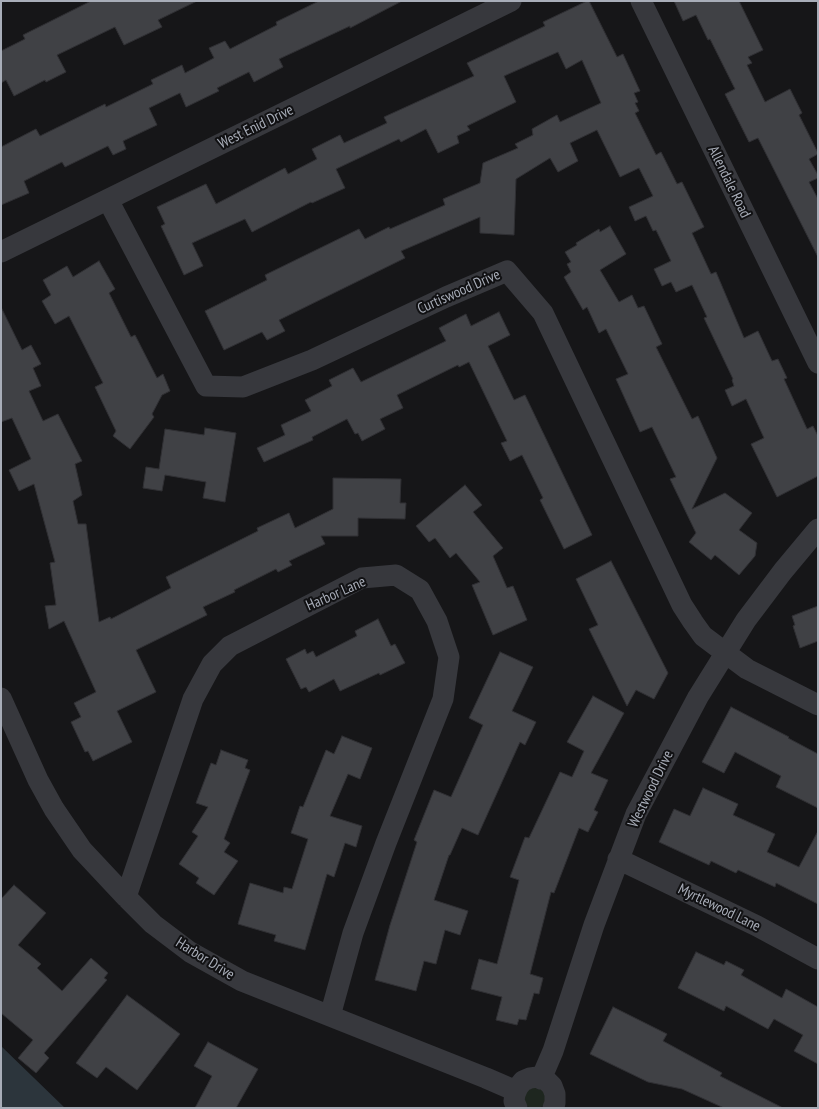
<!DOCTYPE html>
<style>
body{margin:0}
#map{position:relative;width:819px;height:1109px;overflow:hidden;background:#161618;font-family:"PT Sans Narrow",sans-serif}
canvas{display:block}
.frame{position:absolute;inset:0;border:2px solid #a8adb8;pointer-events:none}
</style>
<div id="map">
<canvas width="819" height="1109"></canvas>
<div class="frame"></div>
</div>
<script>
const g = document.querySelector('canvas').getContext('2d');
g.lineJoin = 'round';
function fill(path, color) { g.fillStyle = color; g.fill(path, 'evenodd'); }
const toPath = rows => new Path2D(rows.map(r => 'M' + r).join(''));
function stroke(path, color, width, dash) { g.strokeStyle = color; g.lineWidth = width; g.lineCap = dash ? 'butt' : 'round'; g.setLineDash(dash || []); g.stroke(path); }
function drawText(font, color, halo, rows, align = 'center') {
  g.font = font + ' "PT Sans Narrow",sans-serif'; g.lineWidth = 4; g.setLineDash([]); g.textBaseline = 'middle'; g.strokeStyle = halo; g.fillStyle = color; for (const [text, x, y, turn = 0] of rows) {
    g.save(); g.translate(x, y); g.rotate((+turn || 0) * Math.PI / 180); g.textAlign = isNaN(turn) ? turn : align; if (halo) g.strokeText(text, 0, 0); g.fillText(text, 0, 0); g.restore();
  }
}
const green = toPath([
 '524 1098a11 11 0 1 1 22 0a11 11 0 1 1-22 0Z'
]);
const water = toPath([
 [1,1046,65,1108,66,1108,1,1108]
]);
const building = toPath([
 [91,1,197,1,158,20,162,27,124,45,115,27,57,55,66,72,46,82,45,80,14,96,6,80,1,83,1,51,25,39,23,35,91,1],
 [319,1,402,1,350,28,350,26,279,59,283,67,254,82,249,72,217,88,219,91,186,107,180,93,149,108,157,125,123,141,126,149,113,155,108,146,65,167,62,162,24,181,29,193,1,205,1,147,36,129,40,136,105,104,106,107,153,84,151,80,182,65,185,73,214,58,209,48,225,41,230,49,277,25,276,22,319,1],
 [587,1,589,1,617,57,623,54,640,91,634,93,638,102,635,103,639,111,635,113,656,155,661,152,677,184,682,182,704,227,692,233,711,274,716,272,744,338,758,331,772,361,778,359,787,378,784,379,807,429,813,426,818,436,818,476,777,497,751,444,764,438,746,399,732,406,725,390,734,386,732,380,733,379,704,318,707,317,692,285,676,292,671,282,662,286,654,269,671,261,656,230,653,231,646,216,635,221,629,207,653,196,639,168,620,177,597,130,570,143,578,161,558,172,550,158,516,179,514,235,480,233,480,217,401,251,405,258,279,320,285,331,267,340,262,332,224,350,205,311,267,280,265,275,359,229,365,239,389,227,390,229,445,205,443,199,480,183,483,163,518,148,515,144,533,135,532,129,557,115,560,122,601,103,582,60,566,69,558,52,504,76,516,102,467,126,470,130,457,136,459,143,438,153,426,129,401,142,399,139,336,169,345,188,312,203,311,202,252,232,245,219,192,243,203,266,184,275,161,226,165,224,157,207,206,184,216,204,285,168,288,174,317,159,312,149,340,135,344,143,387,123,384,117,474,76,467,63,545,26,543,22,587,1],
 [674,1,739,1,763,50,748,57,752,63,747,65,765,102,790,89,802,113,799,115,818,153,818,154,809,159,818,175,818,178,809,182,818,199,818,257,758,138,749,142,725,94,735,89,710,39,708,40,696,15,683,21,674,1],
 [610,226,626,254,600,270,619,302,632,295,638,308,644,306,662,344,656,347,692,419,698,416,717,458,692,509,725,493,752,513,739,530,757,543,755,556,739,575,715,555,711,560,689,542,696,533,670,479,676,477,652,427,640,432,616,379,628,374,606,329,599,333,587,307,583,310,564,277,571,272,567,264,571,262,565,252,577,245,576,243,599,229,600,232,610,226],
 [99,261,115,289,109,293,131,337,135,335,157,378,163,374,170,391,162,395,152,414,154,417,130,449,113,436,116,431,95,387,103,383,69,316,55,324,42,301,51,295,43,280,67,266,73,277,99,261],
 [1,307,22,350,31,345,41,364,33,368,41,386,29,391,43,421,58,414,82,461,75,464,82,495,73,501,78,524,86,524,99,622,110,617,111,619,171,588,166,577,258,531,257,528,289,513,295,528,333,509,333,478,401,479,400,503,406,503,405,519,358,518,358,536,321,536,325,544,289,561,292,565,278,572,276,569,234,590,235,592,203,607,207,615,136,650,156,692,117,711,132,742,93,761,88,751,85,752,71,722,81,717,74,703,96,692,64,621,49,629,45,606,56,605,50,563,55,562,34,484,19,491,9,470,31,459,12,418,1,422,1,307],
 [499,312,510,335,488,346,514,400,525,395,592,535,564,549,540,500,543,498,522,455,510,461,501,443,507,441,469,362,459,367,458,365,397,395,403,408,380,419,385,429,362,441,358,433,355,434,347,419,312,437,313,440,264,462,257,448,285,435,281,425,311,411,305,400,332,386,329,380,353,368,361,382,446,341,439,328,466,314,471,326,499,312],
 [205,428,236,433,225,502,203,498,206,482,165,475,162,491,143,488,146,467,159,469,165,429,204,435,205,428],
 [465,485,482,505,473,512,503,548,493,556,507,588,513,586,527,620,493,635,472,585,480,582,456,553,450,558,435,538,429,542,416,526,465,485],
 [611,561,668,673,654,699,636,690,627,706,589,629,598,625,576,579,611,561],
 [818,606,818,641,800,648,793,626,795,625,792,616,818,606],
 [378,619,391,646,395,644,405,663,380,675,379,673,340,691,334,679,309,692,306,687,301,689,286,659,305,649,307,654,313,651,316,657,357,636,355,631,378,619],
 [500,652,533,667,512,711,536,722,525,745,520,742,478,835,462,828,450,855,449,855,434,900,468,911,460,935,445,930,436,964,424,961,416,991,375,980,390,925,417,842,414,840,434,790,451,797,483,725,469,718,500,652],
 [593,696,624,713,591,773,608,780,594,810,598,812,588,832,579,828,554,893,551,892,530,974,543,978,539,994,534,993,526,1020,519,1019,517,1025,496,1020,502,997,471,989,479,959,497,964,519,880,510,877,525,837,529,838,560,772,572,777,584,751,567,742,593,696],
 [731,707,789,737,788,738,818,754,818,808,776,787,781,776,735,752,724,773,702,762,731,707],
 [342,736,372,748,360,779,348,774,330,816,362,826,356,847,345,843,334,877,327,874,305,950,274,941,276,935,238,924,250,883,283,893,284,887,292,889,308,839,291,833,300,806,303,807,326,750,334,754,342,736],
 [221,750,248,760,245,768,250,770,224,839,230,843,224,852,238,861,214,895,196,883,199,878,179,864,198,836,192,832,208,807,196,803,211,763,216,765,221,750],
 [703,788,738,804,733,815,775,834,767,852,799,867,818,831,818,904,776,883,775,887,738,870,736,873,711,861,709,865,659,842,674,809,690,816,703,788],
 [14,885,46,913,18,945,41,964,37,968,62,991,91,958,108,973,104,978,107,980,44,1053,49,1058,36,1073,18,1058,33,1040,1,1013,1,899,14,885],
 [696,952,724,965,726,961,744,970,741,975,782,998,786,989,818,1007,818,1064,794,1051,803,1035,774,1019,768,1029,726,1006,724,1011,678,988,696,952],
 [127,995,180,1034,137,1090,106,1067,97,1078,76,1063,127,995],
 [613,1007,667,1034,663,1041,722,1073,720,1076,783,1108,724,1108,682,1089,648,1082,590,1054,613,1007],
 [208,1042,258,1069,236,1108,195,1108,212,1076,194,1066,208,1042]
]);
const minor = toPath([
 [641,1,818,363],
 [108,200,206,386,243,387,312,360,446,297,507,271,543,313,682,605,693,622,703,636,747,669,818,705],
 [1,252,511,1],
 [1,698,38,780,54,809,82,850,126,897,153,924,190,952,242,981,486,1078,516,1091],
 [618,859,757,926,818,959],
 [126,897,193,699,212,664,230,646,362,578,396,575,420,590,437,621,449,657,443,699,386,843,353,933,330,1016],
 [541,1079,553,1051,594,925,636,814,698,697,746,620,783,571,818,529],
 [517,1108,514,1101,515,1094,518,1087,523,1081,530,1078,538,1077,546,1080,552,1086,555,1094,555,1103,553,1108]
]);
const streetNames = [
 ["West Enid Drive",256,127,-26],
 ["Allendale Road",729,182,64],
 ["Curtiswood Drive",459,292,-24],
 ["Harbor Lane",336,594,-24],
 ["Westwood Drive",651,789,-64],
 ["Myrtlewood Lane",719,908,26],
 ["Harbor Drive",205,959,32]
];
fill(green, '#1e261f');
fill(water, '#2c353c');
fill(building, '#404145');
stroke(building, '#303034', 1);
stroke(minor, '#37383d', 21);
drawText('15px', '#a8adb8', '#111113', streetNames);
</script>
